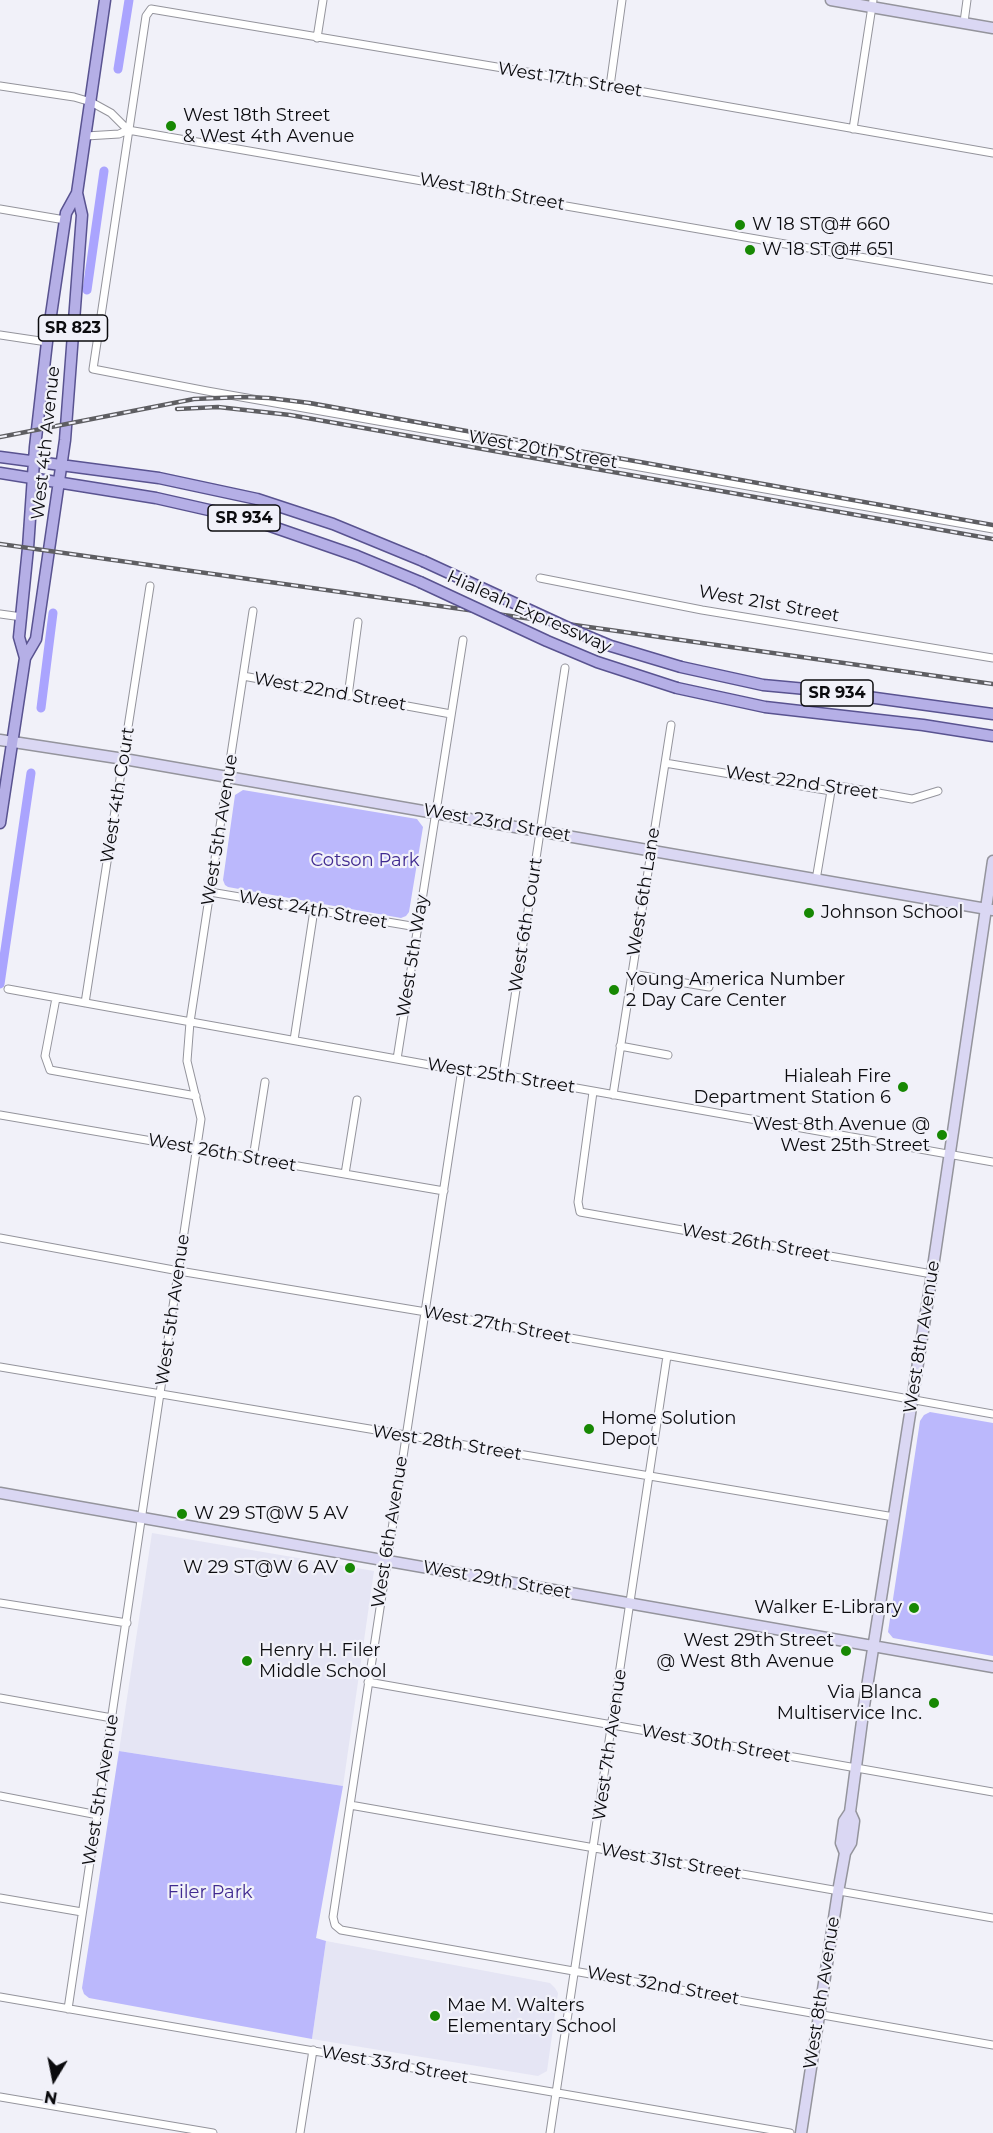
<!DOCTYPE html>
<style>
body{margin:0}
#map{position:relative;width:993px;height:2133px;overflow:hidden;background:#f1f1f9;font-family:Montserrat,sans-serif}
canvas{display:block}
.north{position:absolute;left:24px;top:2049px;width:60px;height:60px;-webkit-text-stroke:4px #f1f1f9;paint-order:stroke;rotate:190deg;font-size:16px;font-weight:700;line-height:24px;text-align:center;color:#0b0b0e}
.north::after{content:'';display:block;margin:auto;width:21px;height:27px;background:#0b0b0e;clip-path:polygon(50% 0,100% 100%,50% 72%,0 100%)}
</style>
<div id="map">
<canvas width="993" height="2133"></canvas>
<div class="north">N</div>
</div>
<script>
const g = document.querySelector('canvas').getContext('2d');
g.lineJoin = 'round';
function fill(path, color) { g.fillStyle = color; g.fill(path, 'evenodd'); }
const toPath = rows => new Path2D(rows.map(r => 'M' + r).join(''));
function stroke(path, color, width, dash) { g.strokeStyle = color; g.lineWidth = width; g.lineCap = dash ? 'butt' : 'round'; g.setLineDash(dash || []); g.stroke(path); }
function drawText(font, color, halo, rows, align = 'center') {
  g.font = font + ' Montserrat,sans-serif'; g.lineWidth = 4.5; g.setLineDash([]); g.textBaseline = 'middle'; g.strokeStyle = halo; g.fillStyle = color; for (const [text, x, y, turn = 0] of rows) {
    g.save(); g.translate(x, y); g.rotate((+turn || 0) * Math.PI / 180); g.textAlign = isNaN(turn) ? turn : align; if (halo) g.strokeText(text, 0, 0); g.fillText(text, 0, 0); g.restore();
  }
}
const built = toPath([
 [152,1533,374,1571,343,1786,119,1751],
 [326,1941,550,1983,555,1988,558,1993,547,2071,538,2076,312,2039]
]);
const green = toPath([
 [243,790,417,819,423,827,409,912,406,916,401,918,228,887,225,885,223,880,235,795],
 [930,1412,993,1423,993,1656,893,1638,888,1632,920,1421,924,1415],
 [119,1751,343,1786,316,1938,326,1941,312,2039,89,1998,84,1994,82,1988]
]);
const canal = toPath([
 [118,69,129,0],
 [87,290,104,171],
 [41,708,53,613],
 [0,984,31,773]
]);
const street = toPath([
 [964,22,967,0],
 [317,38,323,0],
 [0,86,74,97,91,102,111,113,128,130,993,280],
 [610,86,622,0],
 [853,129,873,0],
 [86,136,119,134,128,130],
 [993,153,610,86,151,9,146,16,93,369,207,391,993,529],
 [0,209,65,220],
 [0,335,47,342],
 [540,578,702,610,993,658],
 [0,614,22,617],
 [243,676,451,714],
 [348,696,358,622],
 [665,763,831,791,839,786,912,799,938,791],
 [816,880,831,791],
 [210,892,417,927],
 [632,974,709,987],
 [8,989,441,1067,503,1075,993,1162],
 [56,998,45,1056,50,1070,196,1096],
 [85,1003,150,586],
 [294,1040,314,910],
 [620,1046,668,1055],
 [397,1059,463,640],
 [462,1069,333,1917,335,1925,341,1930,993,2045],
 [503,1075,565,668],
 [593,1092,578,1202,580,1212,932,1274],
 [613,1095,671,725],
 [0,1115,444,1191],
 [253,1158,265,1082],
 [345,1174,357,1100],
 [0,1238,179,1271,426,1312,993,1414],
 [0,1367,894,1517],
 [0,1603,127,1623],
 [368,1682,993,1792],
 [0,1698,112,1718],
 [0,1796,98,1815],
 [350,1805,993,1918],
 [0,1898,82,1912],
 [0,1997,790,2133],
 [68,2009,201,1119,187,1061,190,1022,253,611],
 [0,2097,213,2133],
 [300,2133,313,2050],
 [550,2133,667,1356]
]);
const secondary = toPath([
 [831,0,993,28],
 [0,740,124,759,993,910],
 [0,1493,993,1667],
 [845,1853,841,1843,844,1821,850,1812],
 [801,2133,838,1892,845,1853,851,1843,854,1821,850,1812,864,1706,932,1274,993,861]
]);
const primary = toPath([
 [0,457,159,478,257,499,333,524,423,561],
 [0,473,156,498,253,520,357,556,420,582],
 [25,658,19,637,28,548,35,447,47,342,66,213,77,193,105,0],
 [681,667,763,685,817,690,993,714],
 [677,688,765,707,923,725,993,736],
 [0,823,25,658,36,639,65,440,82,215,77,193]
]);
const rail = toPath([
 [177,409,218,407,290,415,993,539],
 [0,437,194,399,243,397,269,398,310,403,993,525],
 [0,544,993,684]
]);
const primaryBridge = toPath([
 [423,561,575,631,611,646,681,667],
 [420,582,547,641,597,662,677,688]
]);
const markers = [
 [171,126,6,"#178803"],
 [740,225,6,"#178803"],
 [750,250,6,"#178803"],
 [809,913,6,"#178803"],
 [614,990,6,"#178803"],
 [903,1087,6,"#178803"],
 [942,1135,6,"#178803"],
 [589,1429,6,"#178803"],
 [182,1514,6,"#178803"],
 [350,1568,6,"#178803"],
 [914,1608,6,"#178803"],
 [846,1651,6,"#178803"],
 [247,1661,6,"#178803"],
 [934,1703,6,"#178803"],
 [435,2016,6,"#178803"]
];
const shields = [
 [73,328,69],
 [244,518,72],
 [837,693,72]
];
const shieldNames = [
 ["SR 823",73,328],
 ["SR 934",244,518],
 ["SR 934",837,693]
];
const streetNames = [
 ["West 17th Street",570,80,9],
 ["West 18th Street",492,192,10],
 ["West 4th Avenue",46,443,-84],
 ["West 20th Street",543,450,10],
 ["West 21st Street",769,604,10],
 ["Hialeah Expressway",529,612,24],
 ["West 22nd Street",330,692,10],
 ["West 22nd Street",802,783,8],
 ["West 4th Court",118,795,-81],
 ["West 23rd Street",497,823,10],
 ["West 5th Avenue",220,830,-81],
 ["West 6th Lane",644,892,-81],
 ["West 24th Street",313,910,10],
 ["West 6th Court",526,925,-81],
 ["West 5th Way",413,956,-81],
 ["West 25th Street",501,1076,9],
 ["West 26th Street",222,1153,10],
 ["West 26th Street",756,1243,10],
 ["West 5th Avenue",173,1310,-82],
 ["West 27th Street",497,1325,10],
 ["West 8th Avenue",922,1337,-81],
 ["West 28th Street",447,1443,9],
 ["West 6th Avenue",390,1532,-81],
 ["West 29th Street",497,1580,10],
 ["West 30th Street",716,1744,10],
 ["West 7th Avenue",610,1745,-82],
 ["West 5th Avenue",101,1790,-81],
 ["West 31st Street",671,1862,10],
 ["West 32nd Street",663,1986,10],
 ["West 8th Avenue",822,1993,-81],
 ["West 33rd Street",395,2065,10]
];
const poiNames = [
 ["West 18th Street",183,116],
 ["& West 4th Avenue",183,137],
 ["W 18 ST@# 660",752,225],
 ["W 18 ST@# 651",762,250],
 ["Johnson School",821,913],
 ["Young America Number",626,980],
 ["2 Day Care Center",626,1001],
 ["Hialeah Fire",891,1077,"right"],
 ["Department Station 6",891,1098,"right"],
 ["West 8th Avenue @",930,1125,"right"],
 ["West 25th Street",930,1146,"right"],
 ["Home Solution",601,1419],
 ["Depot",601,1440],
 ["W 29 ST@W 5 AV",194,1514],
 ["W 29 ST@W 6 AV",338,1568,"right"],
 ["Walker E-Library",902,1608,"right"],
 ["West 29th Street",834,1641,"right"],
 ["@ West 8th Avenue",834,1662,"right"],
 ["Henry H. Filer",259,1651],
 ["Middle School",259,1672],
 ["Via Blanca",922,1693,"right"],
 ["Multiservice Inc.",922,1714,"right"],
 ["Mae M. Walters",447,2006],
 ["Elementary School",447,2027]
];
const parkNames = [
 ["Cotson Park",365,861],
 ["Filer Park",210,1893]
];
fill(built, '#e5e5f4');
fill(green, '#bbb8fc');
stroke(canal, '#aaa4fe', 9);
stroke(street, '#94949c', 9);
stroke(secondary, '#94949c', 13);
stroke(primary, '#595390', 13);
stroke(street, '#fff', 7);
stroke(secondary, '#dad7f3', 10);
stroke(primary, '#b5afe6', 10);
stroke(rail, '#5e5e62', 4.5);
stroke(rail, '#f1f1f9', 2, [7]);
stroke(primaryBridge, '#595390', 13, []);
stroke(primaryBridge, '#b5afe6', 10);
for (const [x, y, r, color] of markers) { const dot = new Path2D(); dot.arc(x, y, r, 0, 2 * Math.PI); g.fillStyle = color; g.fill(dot); stroke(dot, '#f1f1f9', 2); }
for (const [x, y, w] of shields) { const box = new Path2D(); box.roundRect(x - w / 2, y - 13, w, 26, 4.5); g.fillStyle = '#f1f1f9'; g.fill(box); stroke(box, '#0b0b0e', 1.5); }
drawText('bold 16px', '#0b0b0e', null, shieldNames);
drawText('18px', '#0b0b0e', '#f1f1f9', streetNames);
drawText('18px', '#0b0b0e', '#f1f1f9', poiNames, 'left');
drawText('18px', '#402a90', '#f1f1f9', parkNames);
</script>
